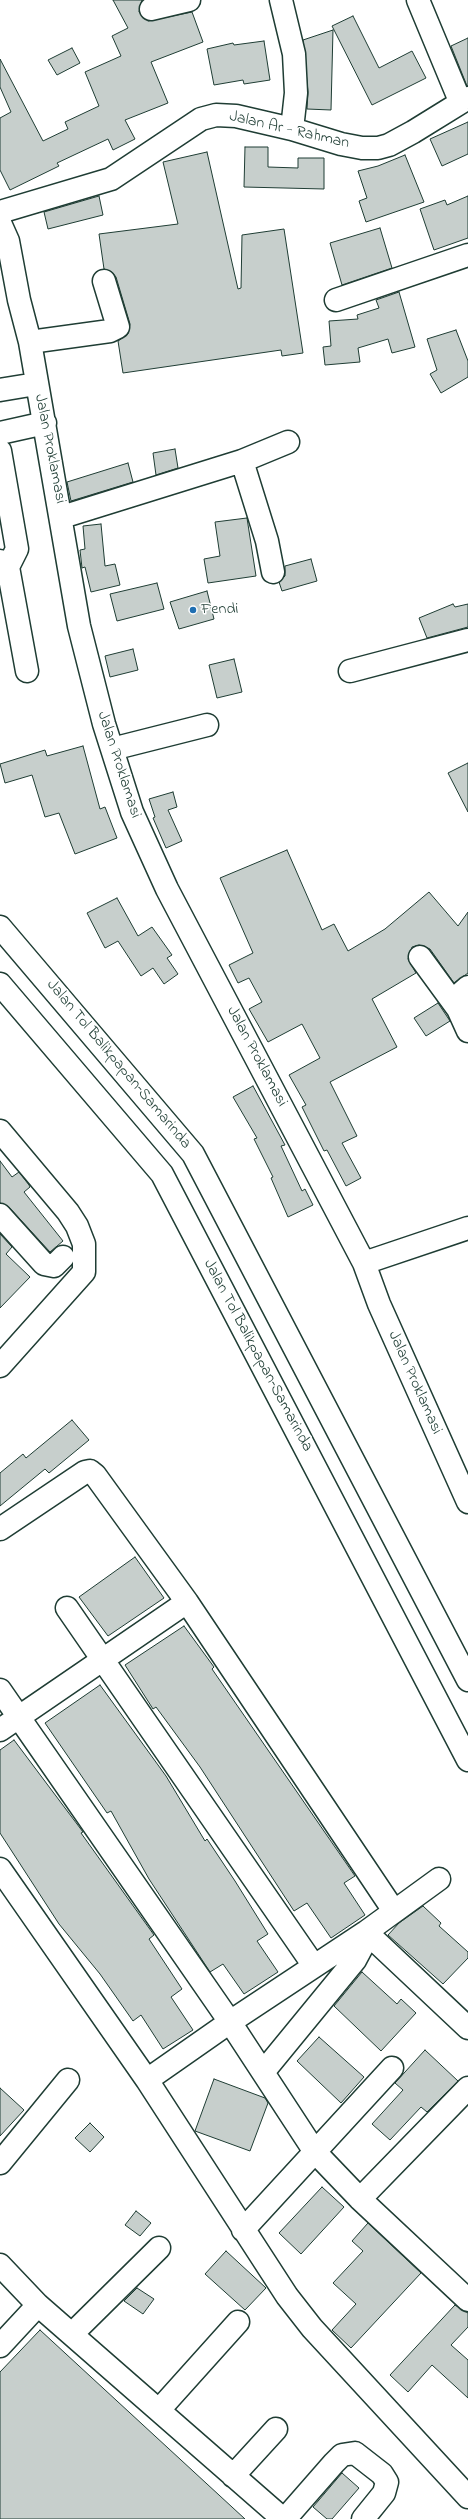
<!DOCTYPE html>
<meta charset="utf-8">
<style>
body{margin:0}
canvas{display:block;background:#fff}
</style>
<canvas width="468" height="2519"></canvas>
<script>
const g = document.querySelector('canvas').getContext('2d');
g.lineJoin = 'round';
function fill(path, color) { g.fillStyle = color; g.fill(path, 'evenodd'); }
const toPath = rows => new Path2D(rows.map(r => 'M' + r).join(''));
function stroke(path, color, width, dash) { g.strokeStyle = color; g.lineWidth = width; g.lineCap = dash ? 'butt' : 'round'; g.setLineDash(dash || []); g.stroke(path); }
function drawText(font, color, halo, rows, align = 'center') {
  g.font = font + ' "Indie Flower",sans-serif'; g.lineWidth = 3; g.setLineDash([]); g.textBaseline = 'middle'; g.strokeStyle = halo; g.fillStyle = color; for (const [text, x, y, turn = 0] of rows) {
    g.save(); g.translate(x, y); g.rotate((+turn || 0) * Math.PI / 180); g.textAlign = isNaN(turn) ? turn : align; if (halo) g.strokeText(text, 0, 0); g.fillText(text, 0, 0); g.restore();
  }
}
const building = toPath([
 [113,0,142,0,139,12,148,21,192,12,203,42,151,62,168,103,125,120,135,139,113,150,108,139,57,163,59,166,10,190,0,170,0,118,11,112,0,87,0,59,43,141,68,129,65,122,99,106,85,72,121,56,112,36,128,28,113,0],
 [353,16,379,68,412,51,426,78,372,105,332,26,353,16],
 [333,30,331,110,307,109,308,92,303,40,333,30],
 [468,38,468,86,467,86,451,46,468,38],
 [264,41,270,80,244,84,243,80,214,85,207,49,233,43,234,45,264,41],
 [72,48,80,63,57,75,48,60,72,48],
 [468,122,468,154,442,166,430,139,468,122],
 [245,147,268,147,268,167,298,168,298,158,324,158,324,189,244,187,245,147],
 [207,152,238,289,241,288,242,235,284,229,303,353,282,356,281,350,123,373,118,341,128,334,130,324,116,277,112,272,104,269,99,234,178,224,163,162,207,152],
 [405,155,424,202,366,222,359,201,367,198,358,171,378,166,405,155],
 [99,196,103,215,48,229,44,212,99,196],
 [468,196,468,238,434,250,420,209,445,200,447,205,468,196],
 [380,228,392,268,342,285,330,243,380,228],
 [399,292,415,347,392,353,388,339,358,348,360,362,325,365,323,347,331,346,329,321,358,319,357,315,379,308,376,300,399,292],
 [456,330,468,361,468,377,441,393,430,374,437,370,427,339,456,330],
 [175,449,178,468,156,475,153,453,175,449],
 [128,463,133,482,71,501,67,482,128,463],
 [247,518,256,576,208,583,204,559,220,556,215,522,247,518],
 [101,524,105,566,115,564,120,585,91,592,85,567,82,568,80,550,85,549,83,526,101,524],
 [311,559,317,581,282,591,279,582,285,576,285,566,311,559],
 [157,583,164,609,117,621,110,594,157,583],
 [207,591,214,619,179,629,170,602,207,591],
 [453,604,455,607,468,604,468,627,427,638,419,618,453,604],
 [133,649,138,670,110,677,105,656,133,649],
 [234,659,242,692,217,698,209,665,234,659],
 [83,746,100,809,105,807,117,838,75,854,59,813,45,817,32,775,5,783,0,764,45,750,47,756,83,746],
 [468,763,468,812,448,773,468,763],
 [173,792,177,807,168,810,182,841,166,848,153,818,155,817,149,799,173,792],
 [287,850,322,930,334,924,348,951,385,929,429,892,458,926,468,912,468,973,454,983,430,949,419,945,412,947,408,959,416,973,372,999,397,1047,330,1082,357,1136,342,1143,361,1178,346,1186,327,1150,324,1151,302,1107,306,1105,289,1075,320,1058,302,1024,268,1042,249,1009,262,1002,249,978,238,983,229,965,253,953,220,878,287,850],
 [117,898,138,936,152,927,172,955,167,958,178,974,164,984,153,968,141,976,118,941,105,948,87,913,117,898],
 [438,1003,450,1021,426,1036,414,1018,438,1003],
 [253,1086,285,1145,281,1146,302,1191,305,1189,313,1205,288,1217,271,1178,273,1177,254,1139,257,1138,233,1097,253,1086],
 [0,1161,12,1177,19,1172,29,1185,30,1187,24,1192,63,1241,50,1252,9,1207,0,1203,0,1161],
 [0,1234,12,1247,6,1254,30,1277,0,1308,0,1234],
 [72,1420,89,1440,49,1473,45,1469,0,1506,0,1473,23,1454,26,1458,72,1420],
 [135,1557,164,1598,108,1636,79,1597,135,1557],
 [184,1626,214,1667,212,1669,355,1876,344,1883,365,1915,331,1938,307,1903,294,1911,200,1767,156,1707,153,1709,125,1665,184,1626],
 [100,1685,166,1776,205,1841,207,1839,235,1881,268,1934,257,1941,278,1972,244,1994,223,1964,210,1972,149,1879,111,1811,107,1813,45,1723,100,1685],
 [14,1740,83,1832,81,1833,154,1935,149,1939,182,1989,171,1997,193,2030,163,2049,141,2015,133,2021,100,1974,59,1924,0,1833,0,1750,14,1740],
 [423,1906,441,1923,439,1926,468,1952,468,1958,443,1984,388,1935,399,1923,423,1906],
 [362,1972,397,2004,401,1999,416,2013,381,2051,334,2006,362,1972],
 [319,2037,364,2077,341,2103,297,2061,319,2037],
 [425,2050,458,2081,427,2112,421,2107,390,2140,372,2124,403,2090,395,2083,425,2050],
 [214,2079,265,2098,268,2103,250,2151,195,2131,214,2079],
 [0,2088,24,2110,0,2136,0,2088],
 [90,2123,104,2137,90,2152,75,2138,90,2123],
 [322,2187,344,2207,301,2254,279,2233,322,2187],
 [136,2211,151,2223,140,2236,125,2225,136,2211],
 [368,2223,421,2273,351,2348,332,2330,356,2304,333,2283,363,2251,352,2241,368,2223],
 [226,2251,266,2288,245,2310,205,2274,226,2251],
 [137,2288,154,2299,143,2314,124,2301,137,2288],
 [455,2305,468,2313,468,2327,451,2345,468,2360,468,2398,432,2365,408,2392,390,2375,455,2305],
 [40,2330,245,2519,0,2519,0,2372,40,2330],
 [342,2473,359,2488,332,2519,327,2519,313,2507,342,2473]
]);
const minor = toPath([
 [281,0,294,54,296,93,292,129],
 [418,0,460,101],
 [151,9,189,0],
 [0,212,111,179,201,119,216,115,236,116,292,129,341,144,362,148,378,148,389,145,413,132,468,98],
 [0,223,8,241,19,300,30,342,79,626,104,724,132,812,167,889,364,1263,379,1304,468,1502],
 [336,300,468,255],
 [30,342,110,331,118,327,104,281],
 [0,390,36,384],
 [0,433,45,423],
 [0,451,17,549,8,567],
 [242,461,288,442],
 [62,517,242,461,267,541,273,572],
 [0,561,8,567,27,671],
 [350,671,468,640],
 [112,749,207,725],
 [420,957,458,1009],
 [468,987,460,994,458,1009,468,1031],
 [0,1131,68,1212,77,1226,84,1244,84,1272,0,1366],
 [0,1215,44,1264,54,1266,63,1257],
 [364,1263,468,1228],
 [0,1529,85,1472,90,1471,95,1475,187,1602,394,1911],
 [67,1608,314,1966],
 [0,1690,230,2022,315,2152,360,2199,468,2300],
 [0,1730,187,1602],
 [0,1869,147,2080,287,2296,312,2328,468,2497],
 [264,2071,355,1960,363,1945,366,1932,468,2028],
 [147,2080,230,2022,366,1932,439,1879],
 [0,2163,68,2080],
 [360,2199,468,2088],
 [243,2230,392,2068],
 [0,2265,38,2305,283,2519],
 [72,2334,159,2248],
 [0,2346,38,2305],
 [159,2410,238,2322],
 [233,2476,276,2429],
 [285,2519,334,2463,342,2455,355,2453,382,2474,387,2482,384,2493,363,2519]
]);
const highway = toPath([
 [0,927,193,1154,468,1680],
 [0,984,162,1174,468,1760]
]);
const markers = [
 [193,610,4,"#1f6fb2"]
];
const streetNames = [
 ["Jalan Ar - Rahman",289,131,13],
 ["Jalan Proklamasi",49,449,79],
 ["Jalan Proklamasi",118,765,72],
 ["Jalan Proklamasi",256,1057,62],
 ["Jalan Tol Balikpapan–Samarinda",118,1065,50],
 ["Jalan Tol Balikpapan–Samarinda",257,1356,62],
 ["Jalan Proklamasi",414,1383,66]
];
const poiNames = [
 ["Fendi",201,610]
];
fill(building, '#c7cfcc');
stroke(building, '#1f3d34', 1);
stroke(minor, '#1f3d34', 25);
stroke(highway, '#1f3d34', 25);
stroke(minor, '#fff', 22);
stroke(highway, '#fff', 22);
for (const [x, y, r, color] of markers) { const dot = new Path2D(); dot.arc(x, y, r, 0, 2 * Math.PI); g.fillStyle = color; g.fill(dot); stroke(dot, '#fff', 1.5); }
drawText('16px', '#1f3d34', '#fff', streetNames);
drawText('16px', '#1f3d34', '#fff', poiNames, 'left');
</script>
